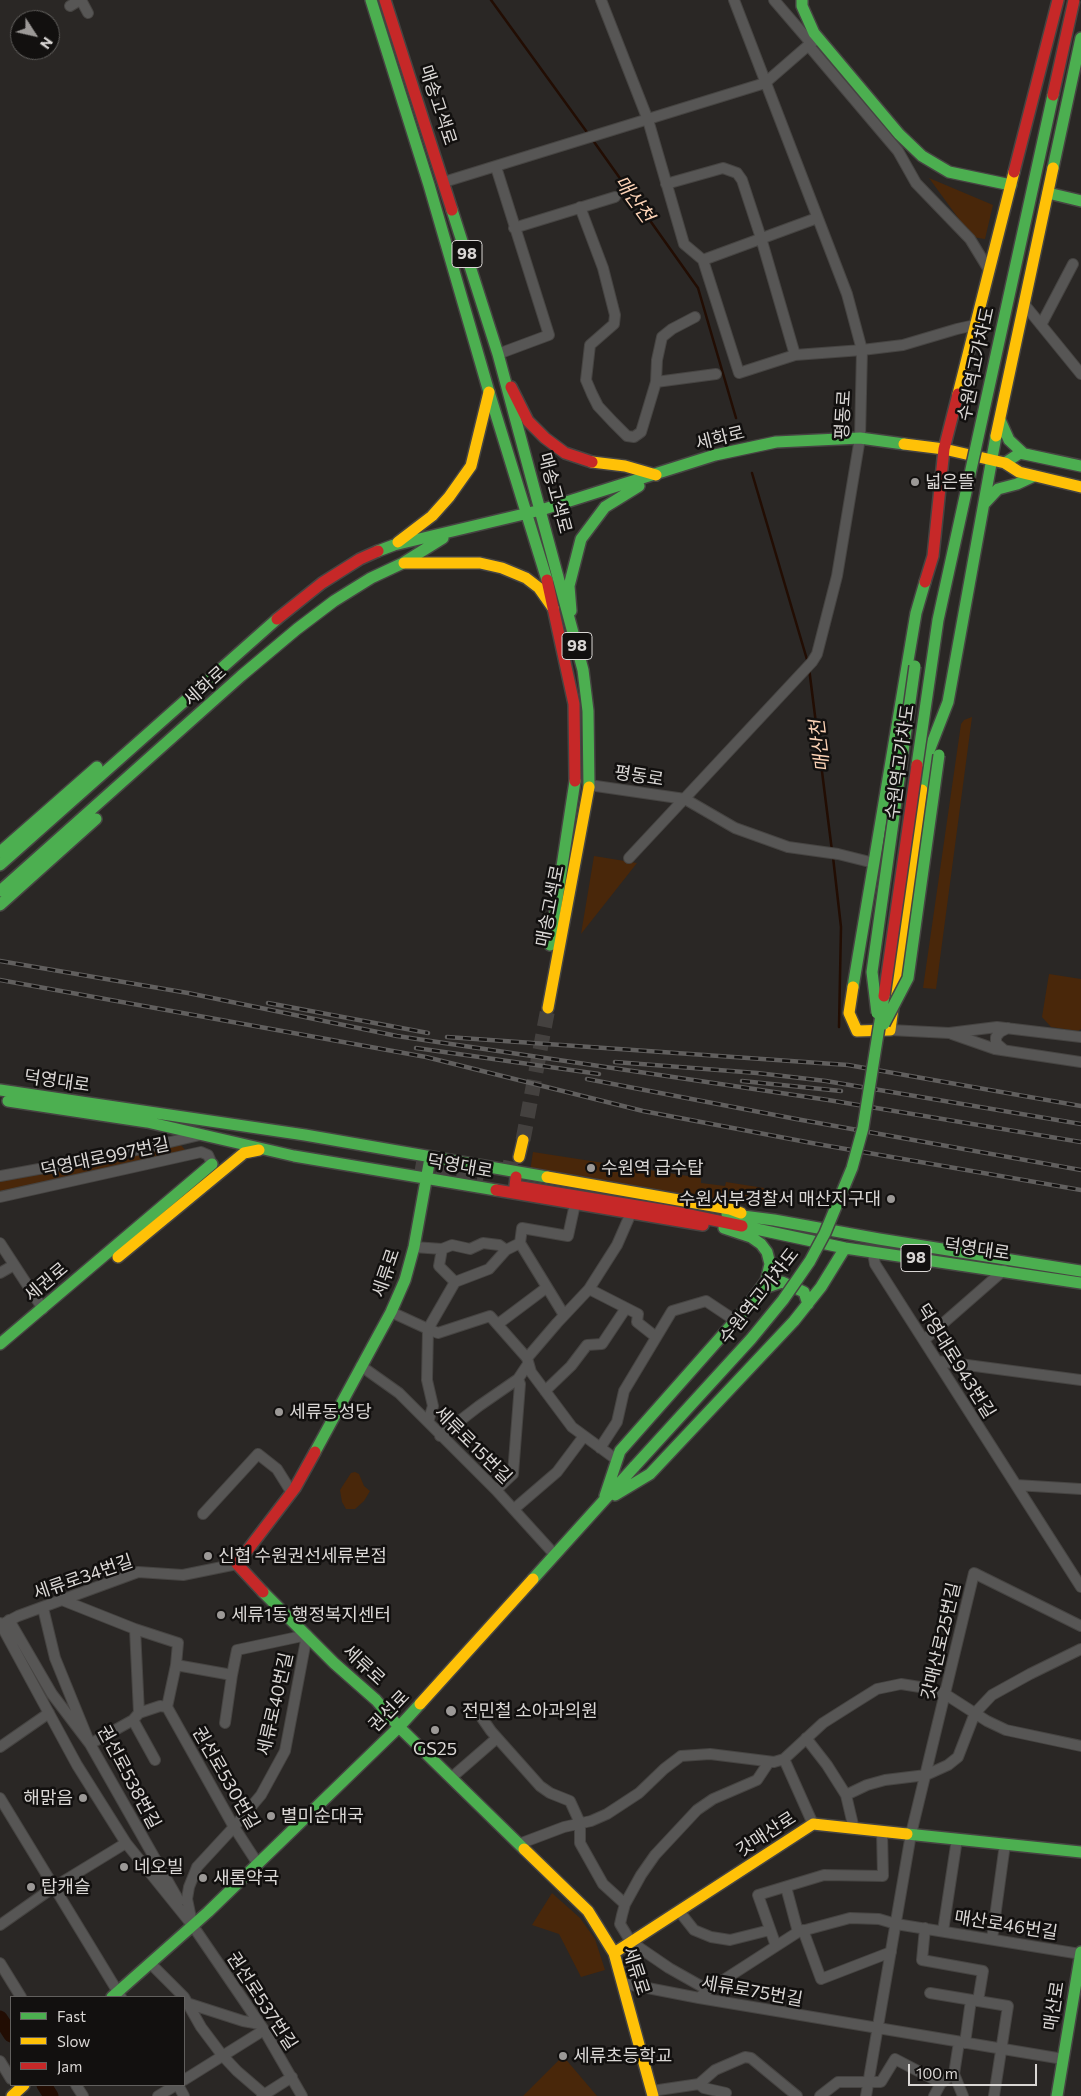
<!DOCTYPE html>
<meta charset="utf-8">
<style>
body{margin:0}
#map{position:relative;width:1081px;height:2096px;overflow:hidden;background:#2a2725;font-family:Commissioner,sans-serif}
canvas{display:block}
.legend{position:absolute;left:10px;top:1996px;width:175px;height:90px;box-sizing:border-box;background:#12100f;border:1px solid #62605e;margin:0;padding:6px 9px;list-style:none;font-size:15px;color:#dad7d5}
.legend li{display:flex;align-items:center;gap:10px;height:25px}
.legend b{width:25px;border:1px solid #62605e}
.north{position:absolute;left:10px;top:10px;width:50px;height:50px;box-sizing:border-box;background:#12100f;border:1px solid #62605e;border-radius:50%;rotate:125deg;font-size:14px;font-weight:700;line-height:20px;text-align:center;color:#dad7d5}
.north::after{content:'';display:block;margin:auto;width:18px;height:22px;background:#9c9997;clip-path:polygon(50% 0,100% 100%,50% 72%,0 100%)}
.scale{position:absolute;left:908px;top:2064px;width:129px;height:22px;box-sizing:border-box;border:2px solid #dad7d5;border-top:0;padding-left:6px;font-size:15px;line-height:18px;white-space:nowrap;color:#dad7d5;-webkit-text-stroke:4px #12100f;paint-order:stroke}
</style>
<div id="map">
<canvas width="1081" height="2096"></canvas>
<ul class="legend">
<li><b style="height:6px;background:#4caf50"></b>Fast</li>
<li><b style="height:6px;background:#ffc107"></b>Slow</li>
<li><b style="height:6px;background:#c62828"></b>Jam</li>
</ul>
<div class="north">N</div>
<div class="scale">100 m</div>
</div>
<script>
const g = document.querySelector('canvas').getContext('2d');
g.lineJoin = 'round';
function fill(path, color) { g.fillStyle = color; g.fill(path, 'evenodd'); }
const toPath = rows => new Path2D(rows.map(r => 'M' + r).join(''));
function stroke(path, color, width, dash) { g.strokeStyle = color; g.lineWidth = width; g.lineCap = dash ? 'butt' : 'round'; g.setLineDash(dash || []); g.stroke(path); }
function drawText(font, color, halo, rows, align = 'center') {
  g.font = font + ' Commissioner,"Noto Sans KR",sans-serif'; g.lineWidth = 5; g.setLineDash([]); g.textBaseline = 'middle'; g.strokeStyle = halo; g.fillStyle = color; for (const [text, x, y, turn = 0] of rows) {
    g.save(); g.translate(x, y); g.rotate((+turn || 0) * Math.PI / 180); g.textAlign = isNaN(turn) ? turn : align; if (halo) g.strokeText(text, 0, 0); g.fillText(text, 0, 0); g.restore();
  }
}
const green = toPath([
 [929,178,993,205,985,239,972,237],
 [972,717,936,989,923,988,961,724,964,720],
 [594,856,637,863,581,934],
 [1049,974,1081,979,1081,1029,1078,1031,1051,1027,1042,1017],
 [179,1143,186,1151,0,1193,0,1181],
 [533,1152,701,1178,701,1183,725,1186,726,1182,764,1188,761,1206,530,1171],
 [355,1472,359,1474,364,1486,370,1491,364,1501,355,1509,346,1509,342,1502,340,1490,351,1473],
 [552,1893,580,1918,595,1939,605,1970,581,1977,559,1934,532,1925],
 [563,2056,597,2096,523,2096]
]);
const stream = toPath([
 [491,0,589,135],
 [592,139,698,288,736,418],
 [752,473,808,663],
 [809,668,832,851],
 [833,857,841,927,839,1027]
]);
const river = toPath([
 [0,2018,11,2035],
 [44,2085,51,2096]
]);
const secondaryTunnel = toPath([
 [415,1168,483,1180]
]);
const primaryTunnel = toPath([
 [523,1140,548,1008],
 [508,1176,512,1155]
]);
const street = toPath([
 [81,0,88,13],
 [601,0,648,120,684,244,703,260],
 [774,0,811,43,817,39],
 [70,6,80,0],
 [809,46,898,151,916,183,970,239,989,270],
 [496,167,549,335,498,354],
 [444,182,765,83,811,43],
 [666,184,723,168,737,173,742,180,761,238,795,355],
 [580,207,603,268,615,315,614,324,590,345,586,380,592,394,598,406,613,422,627,436,634,437,641,432,656,382],
 [817,218,703,260,739,373,795,355,862,350,903,345,957,329,975,325],
 [514,228,615,197],
 [1024,304,1081,374],
 [695,317,672,329,662,337,657,360,656,382,716,374],
 [1041,325,1073,264],
 [589,785,685,799,735,828,788,847,838,854,874,863],
 [629,858,812,662,817,654,837,576,860,438,862,350,847,294,734,0],
 [890,1030,949,1033,997,1027,1081,1037],
 [952,1034,995,1049,1081,1062],
 [1004,1050,996,1043,996,1037,1000,1032,1008,1028],
 [0,1176,115,1155,200,1135],
 [0,1197,201,1152,208,1155,212,1164],
 [0,1243,43,1309],
 [414,1247,442,1249,452,1245,470,1249,483,1243,499,1245,506,1250],
 [442,1249,439,1266,455,1282],
 [873,1253,875,1264,1081,1587],
 [0,1273,14,1265],
 [589,1289,638,1314,637,1322,656,1337],
 [391,1312,428,1329,455,1282,489,1269,506,1250,520,1243],
 [564,1315,520,1243,522,1228,568,1236,575,1204],
 [498,1324,546,1288],
 [924,1340,1004,1270],
 [937,1361,1081,1380],
 [361,1366,399,1393,496,1490,555,1555],
 [545,1391,571,1366,587,1345,602,1344,626,1308],
 [428,1422,433,1406,427,1380,428,1329,438,1333,490,1316,527,1358],
 [440,1436,479,1406,518,1379,528,1364],
 [600,1448,617,1422,624,1391,672,1311,706,1301,736,1321],
 [617,1460,572,1427,531,1372,527,1358,557,1323,589,1289,617,1245,631,1213],
 [1016,1485,1081,1489],
 [496,1490,513,1474,520,1384,518,1379],
 [514,1509,557,1472,584,1436],
 [203,1514,258,1454,277,1469,292,1493],
 [62,1600,135,1629,178,1643,176,1665,167,1707,234,1827,258,1864],
 [43,1608,55,1658,90,1744,179,1901],
 [9,1620,52,1694,90,1744,133,1720,139,1713,160,1706,167,1707],
 [0,1623,77,1765,126,1843,193,1926,264,2030,302,2096],
 [1,1625,18,1616,138,1572,183,1575,237,1564],
 [135,1629,139,1713],
 [176,1665,232,1675,237,1650,307,1635,285,1751,261,1795,234,1827,197,1867,189,1887,187,1899,192,1923],
 [475,1708,491,1731,540,1786,550,1793,570,1801,580,1823,580,1843,603,1884,625,1904],
 [133,1720,155,1760],
 [225,1723,232,1675],
 [806,1738,827,1765,846,1795,854,1829],
 [0,1747,49,1713],
 [784,1759,823,1723,853,1704,877,1689,901,1684,920,1687,945,1694,987,1721,1006,1730,1081,1746],
 [784,1759,813,1824],
 [451,1778,497,1738],
 [846,1795,867,1785,885,1780,926,1775,948,1765,958,1757,975,1713,992,1695,1030,1674,1081,1649],
 [0,1798,121,1997],
 [519,1844,564,1827,591,1821,607,1814,639,1793,664,1769,681,1756,710,1754,774,1762,784,1759],
 [786,1887,798,1932],
 [679,1911,694,1930,711,1937,730,1940,770,1930],
 [0,1925,54,1887,126,1843],
 [925,1928,922,1960,983,1971,978,2001],
 [803,1930,821,1979,891,1952],
 [943,1931,957,1839],
 [992,1939,1005,1844],
 [776,1946,758,1895,824,1875,883,1876,882,1831],
 [0,1963,21,1997],
 [150,1963,184,1997],
 [622,1983,699,1998,1063,2059],
 [708,1990,669,1968,631,1942,620,1924,622,1915,625,1904,641,1875,655,1855,697,1810,713,1799,757,1780,769,1762],
 [930,1993,1008,2006,994,2096],
 [184,1997,201,2027,222,2055,237,2071,266,2096],
 [699,1998,708,1990,798,1932,850,1918,879,1919,896,1924,1081,1954],
 [187,2003,243,2021,260,2024],
 [959,2042,954,2074,963,2096],
 [965,2043,971,2000],
 [0,2061,11,2079],
 [184,2080,264,2030],
 [699,2084,704,2088,726,2093],
 [76,2085,83,2096],
 [178,2085,184,2096],
 [652,2091,699,2084,715,2070,745,2057,751,2058,797,2096],
 [158,2096,176,2085],
 [262,2096,292,2077],
 [820,2096,838,2082,881,2082,895,2059,941,2083],
 [866,2096,911,1834,974,1573,1081,1626],
 [934,2096,941,2083,954,2074]
]);
const fast = toPath([
 [371,0,429,185,489,392,547,580],
 [802,0,802,6,814,33,899,134,922,156,949,172,1011,185],
 [1053,168,1081,38],
 [1048,193,1081,201],
 [452,210,498,354,583,670,588,711,589,787],
 [1000,420,1009,440,1024,454],
 [1005,463,1020,453,1081,466],
 [984,504,998,489,1017,484,1034,476],
 [378,551,394,545,541,510,715,455,776,442,860,438,904,444],
 [571,611,569,586,581,539,605,507,639,486],
 [922,790,927,756,948,702,996,436],
 [0,852,97,767],
 [0,865,277,619],
 [0,891,241,676,297,629,334,601,371,578,403,563,443,538],
 [0,905,96,819],
 [550,945,575,781],
 [853,987,916,613,925,582],
 [0,1090,305,1135,547,1177],
 [8,1101,147,1122,294,1156,496,1190],
 [727,1214,774,1220,879,1239,1081,1271],
 [742,1226,845,1248,1081,1283],
 [761,1289,782,1282,804,1292,808,1304],
 [0,1344,212,1164],
 [315,1452,391,1312,405,1280,414,1247,430,1158],
 [615,1495,650,1474,794,1321,821,1287,845,1248],
 [605,1496,620,1451,743,1312,766,1281,770,1264,767,1252,761,1244,751,1237,724,1228],
 [533,1579,635,1466],
 [263,1592,334,1663,376,1700,399,1727,524,1849],
 [907,1834,1081,1852],
 [112,1997,208,1912,399,1727,420,1704],
 [1057,2096,1081,1952]
]);
const slow = toPath([
 [958,394,1014,172],
 [996,436,1053,168],
 [904,444,944,449,1005,463,1019,472,1081,487],
 [592,462,625,466,656,475],
 [398,542,432,516,449,497,471,466,489,392],
 [404,563,480,563,502,568,526,578,539,588,553,608],
 [853,987,849,1013,857,1031,890,1030,922,790],
 [548,1008,589,787],
 [519,1157,523,1140],
 [547,1177,730,1209,741,1213],
 [118,1257,244,1153,259,1150],
 [420,1704,533,1579],
 [524,1849,588,1911,614,1953,653,2096],
 [614,1953,813,1824,907,1834],
 [12,2096,24,2085]
]);
const jam = toPath([
 [385,0,452,210],
 [1014,172,1058,0],
 [511,387,528,421,545,438,565,453,592,462],
 [547,580,574,704,575,781],
 [925,582,933,556,944,449,958,394],
 [277,619,322,583,360,559,378,551],
 [516,1177,515,1186,680,1213,742,1226],
 [496,1190,703,1225],
 [263,1592,237,1564,295,1488,315,1452]
]);
const rail = toPath([
 [0,961,188,993,397,1036,828,1100,1081,1142],
 [0,980,426,1057,643,1111,817,1144,1081,1190],
 [268,1003,428,1033],
 [447,1037,848,1065,1081,1106],
 [416,1048,599,1074],
 [615,1062,757,1073,826,1081,1081,1124],
 [587,1079,796,1119,1081,1170],
 [742,1081,841,1091]
]);
const fastBridge = toPath([
 [917,765,938,620,1053,95],
 [877,1013,872,972,915,666],
 [884,1024,908,978,939,755],
 [635,1466,751,1339,783,1300,810,1261,825,1233,852,1168,863,1128,884,996]
]);
const jamBridge = toPath([
 [1053,95,1074,0],
 [884,996,917,765]
]);
const markers = [
 [915,482,5,"#9c9997"],
 [591,1168,5,"#9c9997"],
 [891,1199,5,"#9c9997"],
 [279,1412,5,"#9c9997"],
 [208,1556,5,"#9c9997"],
 [221,1615,5,"#9c9997"],
 [451,1711,6,"#9c9997"],
 [435,1730,5,"#9c9997"],
 [83,1798,5,"#9c9997"],
 [271,1816,5,"#9c9997"],
 [124,1867,5,"#9c9997"],
 [203,1878,5,"#9c9997"],
 [31,1887,5,"#9c9997"],
 [563,2056,5,"#9c9997"]
];
const shields = [
 [467,254,30],
 [577,646,30],
 [916,1258,30]
];
const shieldNames = [
 ["98",467,254],
 ["98",577,646],
 ["98",916,1258]
];
const streetNames = [
 ["매송고색로",438,105,72],
 ["수원역고가차도",976,364,-78],
 ["평동로",843,415,-87],
 ["세화로",720,438,-14],
 ["매송고색로",555,493,75],
 ["세화로",205,686,-42],
 ["수원역고가차도",900,762,-82],
 ["평동로",639,776,9],
 ["매송고색로",550,906,-79],
 ["덕영대로",57,1081,8],
 ["덕영대로997번길",105,1157,-12],
 ["덕영대로",460,1166,10],
 ["덕영대로",977,1249,8],
 ["세류로",386,1273,-71],
 ["세권로",46,1282,-40],
 ["수원역고가차도",759,1296,-52],
 ["덕영대로943번길",956,1361,58],
 ["세류로15번길",473,1445,45],
 ["세류로34번길",83,1577,-19],
 ["갓매산로25번길",941,1641,-77],
 ["세류로",364,1665,43],
 ["세류로40번길",275,1704,-77],
 ["권선로",389,1711,-46],
 ["권선로538번길",129,1777,62],
 ["권선로530번길",226,1778,60],
 ["갓매산로",766,1834,-33],
 ["매산로46번길",1006,1925,9],
 ["세류로",636,1971,72],
 ["세류로75번길",752,1991,10],
 ["권선로537번길",262,2001,57],
 ["매산로",1054,2006,-81]
];
const poiNames = [
 ["넓은뜰",925,482],
 ["수원역 급수탑",601,1168],
 ["수원서부경찰서 매산지구대",881,1199,"right"],
 ["세류동성당",289,1412],
 ["신협 수원권선세류본점",218,1556],
 ["세류1동 행정복지센터",231,1615],
 ["전민철 소아과의원",462,1711],
 ["GS25",435,1749,"center"],
 ["해맑음",73,1798,"right"],
 ["별미순대국",281,1816],
 ["네오빌",134,1867],
 ["새롬약국",213,1878],
 ["탑캐슬",41,1887],
 ["세류초등학교",573,2056]
];
const waterNames = [
 ["매산천",634,199,54],
 ["매산천",820,746,-97]
];
fill(green, '#49270a');
stroke(stream, '#220d03', 2.5);
stroke(river, '#220d03', 15);
stroke(secondaryTunnel, '#44413f', 14, [14, 7]);
stroke(primaryTunnel, '#44413f', 15, [15, 8]);
stroke(street, '#464442', 12);
stroke(fast, '#464442', 14);
stroke(slow, '#464442', 14);
stroke(jam, '#464442', 14);
stroke(street, '#575655', 10);
stroke(fast, '#4caf50', 11);
stroke(slow, '#ffc107', 11);
stroke(jam, '#c62828', 11);
stroke(rail, '#615f5e', 4.5);
stroke(rail, '#12100f', 2.5, [8]);
stroke(fastBridge, '#464442', 14, []);
stroke(jamBridge, '#464442', 14, []);
stroke(fastBridge, '#4caf50', 11);
stroke(jamBridge, '#c62828', 11);
for (const [x, y, r, color] of markers) { const dot = new Path2D(); dot.arc(x, y, r, 0, 2 * Math.PI); g.fillStyle = color; g.fill(dot); stroke(dot, '#12100f', 2); }
for (const [x, y, w] of shields) { const box = new Path2D(); box.roundRect(x - w / 2, y - 13.5, w, 27, 4); g.fillStyle = '#12100f'; g.fill(box); stroke(box, '#dad7d5', 1); }
drawText('bold 16px', '#dad7d5', null, shieldNames);
drawText('18px', '#dad7d5', '#12100f', streetNames);
drawText('18px', '#dad7d5', '#12100f', poiNames, 'left');
drawText('italic 19px', '#fdd3b6', '#12100f', waterNames);
</script>
